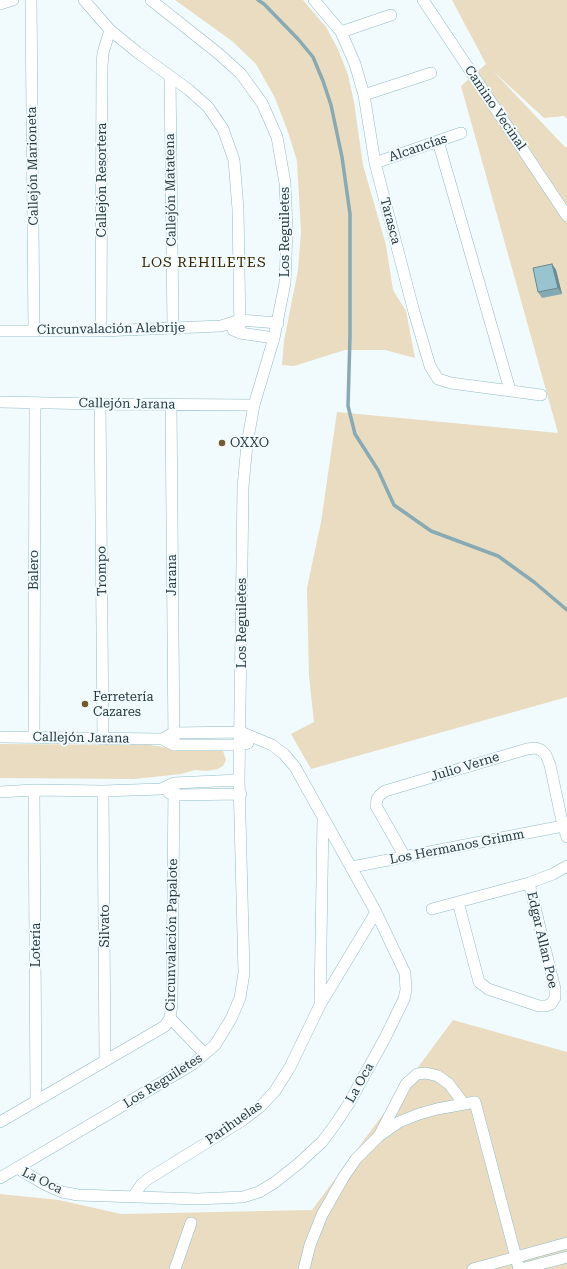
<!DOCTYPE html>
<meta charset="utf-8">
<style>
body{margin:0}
canvas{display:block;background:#f1fafc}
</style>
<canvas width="567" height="1269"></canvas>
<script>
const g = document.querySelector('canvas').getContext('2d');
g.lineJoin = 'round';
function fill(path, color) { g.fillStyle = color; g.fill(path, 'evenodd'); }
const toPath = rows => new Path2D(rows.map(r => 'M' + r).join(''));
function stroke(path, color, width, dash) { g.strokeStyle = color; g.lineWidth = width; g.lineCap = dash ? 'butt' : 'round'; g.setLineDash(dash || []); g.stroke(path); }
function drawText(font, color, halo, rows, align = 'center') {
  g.font = font + ' "Roboto Serif",serif'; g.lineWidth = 4; g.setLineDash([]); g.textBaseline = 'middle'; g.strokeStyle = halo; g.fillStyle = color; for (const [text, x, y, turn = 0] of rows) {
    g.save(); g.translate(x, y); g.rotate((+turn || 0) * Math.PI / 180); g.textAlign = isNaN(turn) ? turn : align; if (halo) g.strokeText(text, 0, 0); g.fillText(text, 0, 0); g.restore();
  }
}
const green = toPath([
 [175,0,303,0,326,27,338,49,348,75,354,102,363,165,386,245,393,290,406,311,415,358,385,350,345,350,294,366,282,365,284,341,298,270,301,232,297,161,288,132,275,98,256,64,232,41],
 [452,0,567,0,567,119,564,116,544,118,493,71,565,147,567,147,567,697,311,769,291,734,314,722,309,676,307,588,321,522,337,412,558,433,461,86,486,64],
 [0,744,150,745,191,751,223,751,226,760,223,766,218,769,208,771,195,770,181,774,135,779,0,778],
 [453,1020,567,1052,567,1269,0,1269,0,1194,59,1200,121,1214,312,1210]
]);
const stream = toPath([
 [258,0,264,4,298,39,313,57,323,81,331,105,342,157,350,214,350,336,348,406,355,434,378,470,394,505,431,531,498,556,534,582,567,610]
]);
const minor = toPath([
 [31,0,34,331],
 [84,0,110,30,137,52,189,90,208,107,223,129,234,160,238,209,240,333],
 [314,0,341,32,355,64,364,95,375,163,414,312,430,366,438,379,451,383,541,395],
 [423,0,567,216],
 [0,4,13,0],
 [341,32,391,15],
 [170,76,173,328],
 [364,95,431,73],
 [438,141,510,390],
 [375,163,461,133],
 [233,330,240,333,274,338],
 [0,331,101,331,221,326,240,320,278,323],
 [101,331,102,66,103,53,110,30],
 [0,402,100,404,254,405],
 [100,404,103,739],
 [171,405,174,745],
 [0,737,162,739,174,745,241,745,248,743],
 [34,738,35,403],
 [34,790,36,1100],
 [103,791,105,1061],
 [0,792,34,790,103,791,161,789,174,783,239,780],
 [169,793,174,795,241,794],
 [405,857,376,806,377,799,380,795,385,791,527,749,535,748,541,750,546,755,550,765,563,826,567,837],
 [352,867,563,826],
 [458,902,479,982,488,989,539,1006,546,1006,551,1004,555,998,555,989,529,883],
 [432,909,529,883,553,874,567,866],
 [320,1004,323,818],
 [170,1018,205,1054],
 [0,1122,165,1026,170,1018,172,1004,174,783],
 [380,1134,406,1084,417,1074,426,1073,438,1076,449,1084,464,1104],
 [17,1168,46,1185,62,1192,78,1195,198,1199,243,1197,259,1192,274,1183,298,1164,322,1142,334,1126,348,1105,385,1038,404,999,406,990,405,973,376,912,295,767,284,754,272,745,241,732,173,733,162,739],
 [0,1178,193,1064,215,1045,231,1019,240,998,244,973,239,780,243,487,247,444,254,405,274,338,285,283,287,230,285,183,277,137,262,103,241,74,219,54,151,0],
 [133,1197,141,1185,148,1179,243,1120,260,1107,275,1091,290,1067,320,1005,376,912],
 [175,1269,191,1223],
 [304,1269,310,1245,322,1215,343,1178,356,1159,379,1136,399,1122,419,1114,437,1109,475,1102,519,1269],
 [473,1269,567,1243],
 [521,1269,567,1257]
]);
const wall = toPath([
 [552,264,556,270,562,294,542,298,538,292]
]);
const shadedWall = toPath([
 [552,264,556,270,562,294,558,288]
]);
const building = toPath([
 [552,264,558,288,538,292,533,268,552,264]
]);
const markers = [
 [222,443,4,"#735b2b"],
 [85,704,4,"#735b2b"]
];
const streetNames = [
 ["Camino Vecinal",495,108,56],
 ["Alcancías",418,148,-19],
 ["Callejón Marioneta",33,166,-91],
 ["Callejón Resortera",102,180,-90],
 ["Callejón Matatena",171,190,-91],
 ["Tarasca",390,221,75],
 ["Los Reguiletes",285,232,-90],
 ["Circunvalación Alebrije",111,329,-1],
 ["Callejón Jarana",127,404,1],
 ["Balero",34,570,-90],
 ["Trompo",102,571,-91],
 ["Jarana",172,575,-90],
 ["Los Reguiletes",242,623,-90],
 ["Callejón Jarana",81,738,1],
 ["Julio Verne",465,767,-17],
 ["Los Hermanos Grimm",457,847,-11],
 ["Silvato",105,926,-90],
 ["Circunvalación Papalote",172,935,-89],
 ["Edgar Allan Poe",542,940,77],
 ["Lotería",36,945,-90],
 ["Los Reguiletes",163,1081,-32],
 ["La Oca",360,1083,-61],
 ["Parihuelas",234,1123,-35],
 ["La Oca",42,1181,26]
];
const poiNames = [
 ["OXXO",230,443],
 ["Ferretería",93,697],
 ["Cazares",93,712]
];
const neighbourhoodNames = [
 ["LOS REHILETES",204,263]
];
fill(green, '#eadcc1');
stroke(stream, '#87aab4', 3.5);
stroke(minor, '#91bcc8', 12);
stroke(minor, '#fff', 11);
fill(wall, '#83a9b2');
fill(shadedWall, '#6a8991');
fill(building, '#98c4cf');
stroke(building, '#6a8991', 1);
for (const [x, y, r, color] of markers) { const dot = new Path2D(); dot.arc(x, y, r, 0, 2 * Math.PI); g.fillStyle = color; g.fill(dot); stroke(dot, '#f1fafc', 1.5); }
drawText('13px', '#293b40', '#f1fafc', streetNames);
drawText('13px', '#293b40', '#f1fafc', poiNames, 'left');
g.letterSpacing = '1px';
drawText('14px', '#392700', '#f1fafc', neighbourhoodNames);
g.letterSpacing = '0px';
</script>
